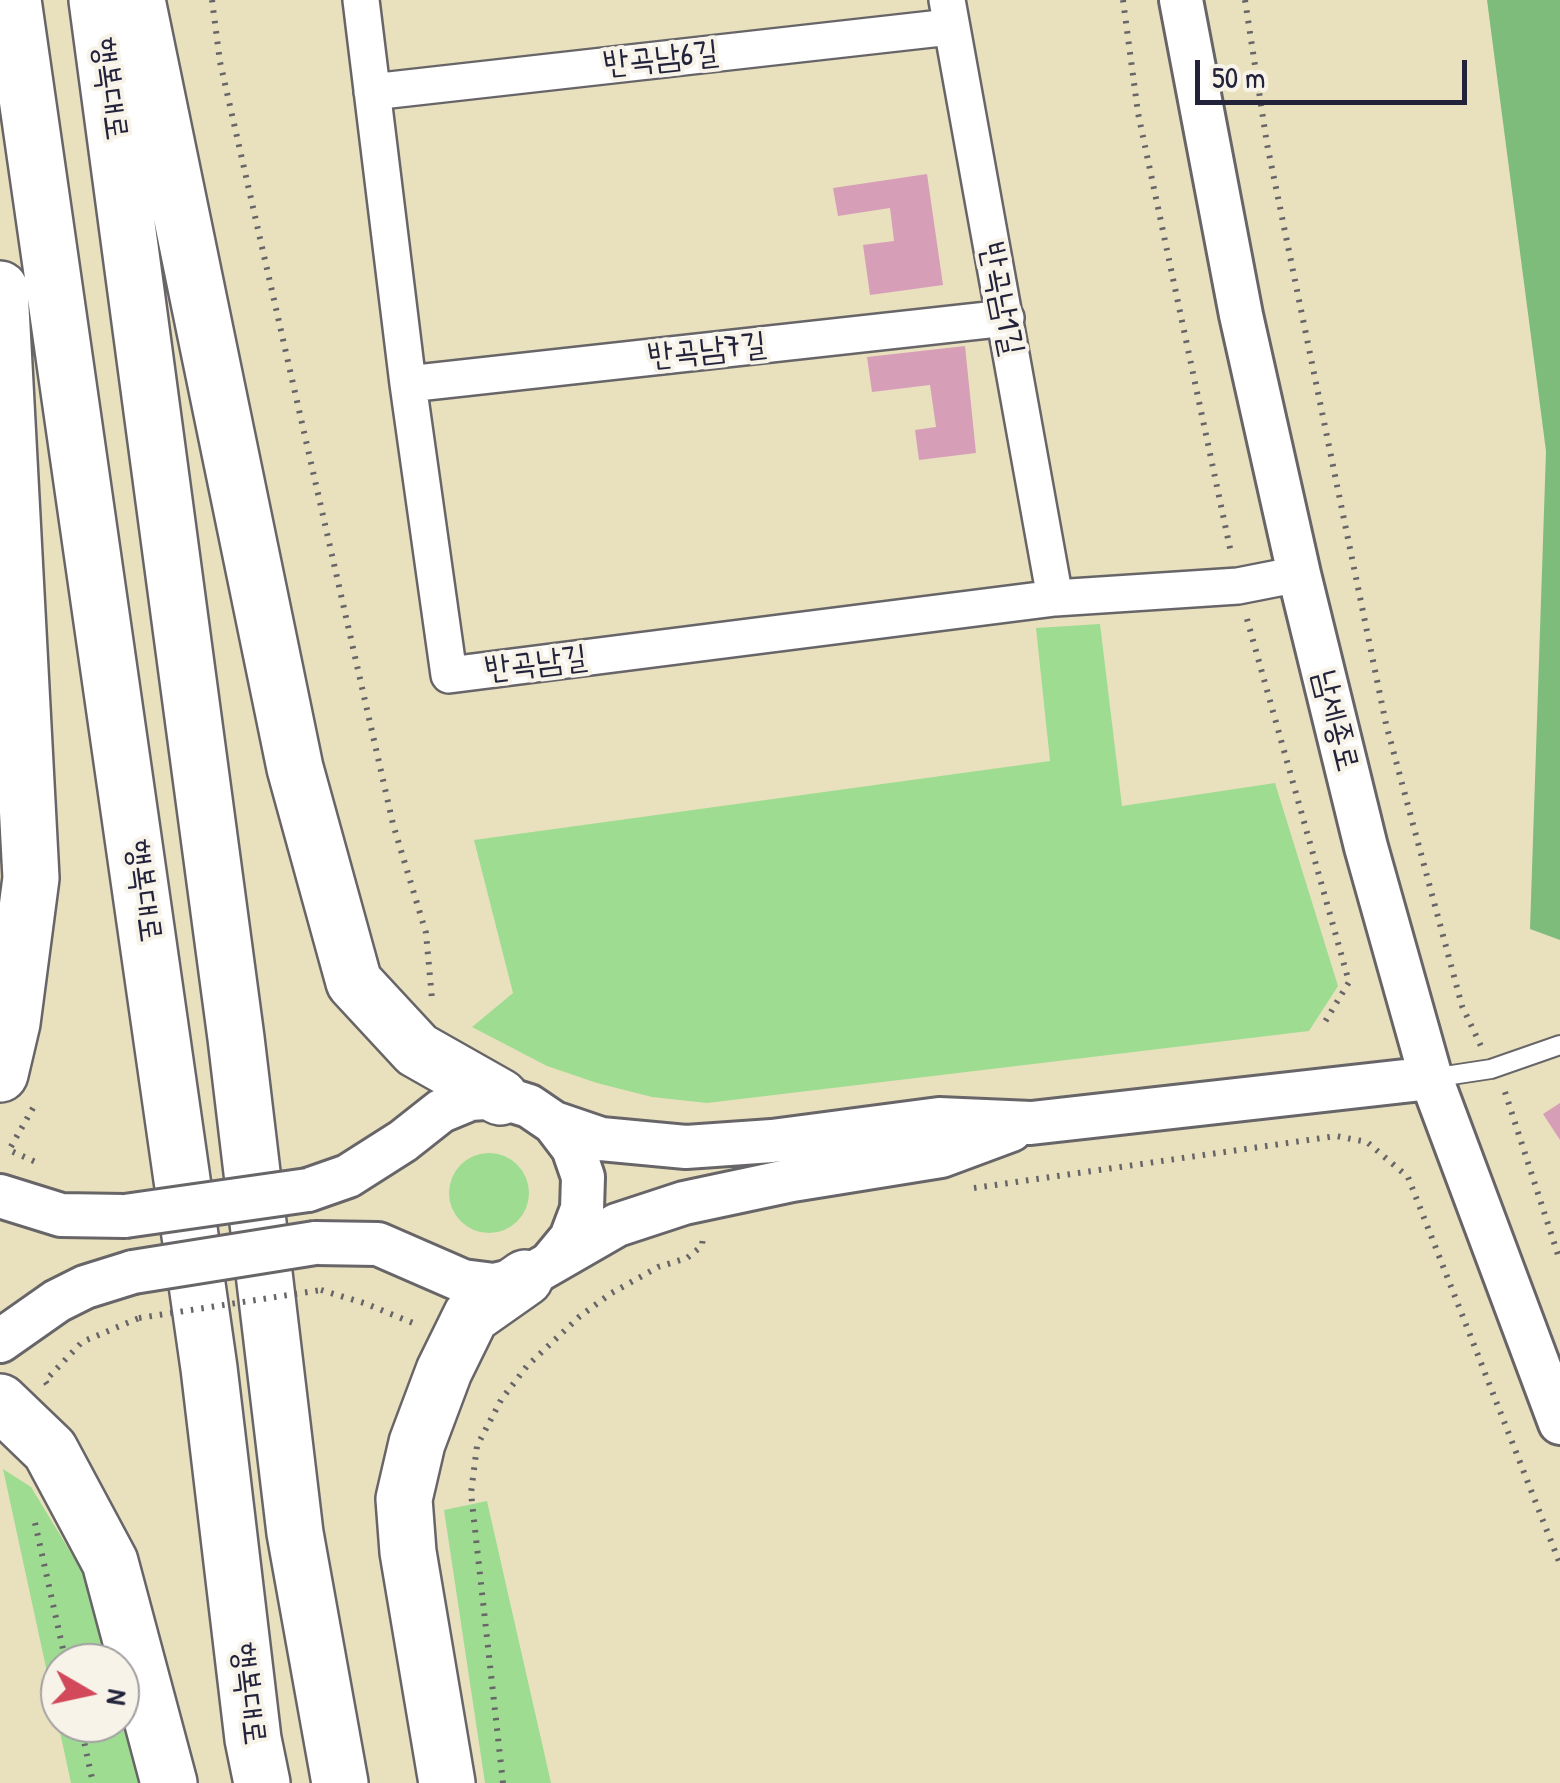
<!DOCTYPE html>
<meta charset="utf-8">
<style>
body{margin:0}
#map{position:relative;width:1560px;height:1783px;overflow:hidden;background:#e9e1be;font-family:"Patrick Hand",sans-serif}
canvas{display:block}
.north{position:absolute;left:40px;top:1643px;width:100px;height:100px;box-sizing:border-box;background:#f7f3e8;border:2px solid #a29fa3;border-radius:50%;rotate:99deg;font-size:28px;font-weight:700;line-height:40px;text-align:center;color:#22223b}
.north::after{content:'';display:block;margin:auto;width:35px;height:45px;background:#d1495b;clip-path:polygon(50% 0,100% 100%,50% 72%,0 100%)}
.scale{position:absolute;left:1195px;top:60px;width:272px;height:45px;box-sizing:border-box;border:5px solid #22223b;border-top:0;padding-left:12px;font-size:30px;line-height:35px;white-space:nowrap;color:#22223b;-webkit-text-stroke:8px #f7f3e8;paint-order:stroke}
</style>
<div id="map">
<canvas width="1560" height="1783"></canvas>
<div class="north">N</div>
<div class="scale">50 m</div>
</div>
<script>
const g = document.querySelector('canvas').getContext('2d');
g.lineJoin = 'round';
function fill(path, color) { g.fillStyle = color; g.fill(path, 'evenodd'); }
const toPath = rows => new Path2D(rows.map(r => 'M' + r).join(''));
function stroke(path, color, width, dash) { g.strokeStyle = color; g.lineWidth = width; g.lineCap = dash ? 'butt' : 'round'; g.setLineDash(dash || []); g.stroke(path); }
function drawText(font, color, halo, rows, align = 'center') {
  g.font = font + ' "Patrick Hand","Poor Story",sans-serif'; g.lineWidth = 8; g.setLineDash([]); g.textBaseline = 'middle'; g.strokeStyle = halo; g.fillStyle = color; for (const [text, x, y, turn = 0] of rows) {
    g.save(); g.translate(x, y); g.rotate((+turn || 0) * Math.PI / 180); g.textAlign = isNaN(turn) ? turn : align; if (halo) g.strokeText(text, 0, 0); g.fillText(text, 0, 0); g.restore();
  }
}
const green = toPath([
 [1100,624,1122,806,1275,783,1338,986,1309,1031,707,1103,652,1097,597,1083,547,1066,472,1027,513,993,474,840,1050,761,1036,628],
 '449 1193a40 40 0 1 1 80 0a40 40 0 1 1-80 0Z',
 [3,1469,31,1487,96,1594,115,1663,60,1663,60,1723,120,1723,120,1681,149,1783,71,1783],
 [487,1501,551,1783,485,1783,444,1510]
]);
const forest = toPath([
 [1487,0,1560,0,1560,940,1530,929,1546,451]
]);
const building = toPath([
 [927,174,943,285,870,295,863,245,894,241,890,208,838,216,833,188],
 [965,346,976,453,919,460,915,430,936,427,930,385,872,392,867,357],
 [1560,1103,1560,1140,1543,1114]
]);
const path = toPath([
 [212,0,220,62,393,824,426,933,432,999],
 [1123,0,1138,113,1231,553],
 [1245,0,1267,144,1386,724,1462,1006,1481,1046],
 [1247,619,1349,982,1323,1025],
 [1505,1092,1560,1261],
 [33,1108,9,1150,40,1164],
 [974,1188,1336,1136,1367,1142,1408,1177,1560,1564],
 [321,1290,364,1303,418,1325],
 [47,1384,45,1381,82,1342,139,1318],
 [35,1523,66,1663],
 [80,1723,93,1783],
 [503,1783,471,1493,477,1446,501,1400,527,1366,579,1317,610,1294,658,1267,687,1258,702,1246,703,1236]
]);
const service = toPath([
 [1432,1078,1491,1069,1560,1045]
]);
const minor = toPath([
 [361,0,408,384,449,675,1055,598,1238,586,1299,574],
 [947,0,1055,598],
 [372,92,950,27],
 [408,384,1006,318]
]);
const tertiary = toPath([
 [1181,0,1241,315,1299,574,1366,847,1431,1078,1560,1423],
 [554,1123,601,1139,686,1147,772,1141,939,1119,1031,1123,1431,1078],
 [308,1190,348,1176,403,1141,441,1111,470,1099,500,1097,529,1106,554,1123,573,1148,583,1177,582,1209,571,1238,552,1261],
 [0,1196,61,1215,125,1216],
 [315,1243,378,1244,463,1281,494,1285,525,1278,617,1225,684,1203,792,1180,941,1156,1011,1130],
 [0,1341,57,1301,85,1287,133,1272]
]);
const trunk = toPath([
 [13,0,209,1368,253,1739,262,1783],
 [97,0,236,1038,295,1533,340,1783],
 [137,0,295,768,354,982,417,1050,500,1097],
 [0,289,31,878,12,1023,0,1074],
 [0,1402,50,1450,110,1562,169,1783],
 [447,1783,408,1552,404,1499,417,1443,444,1371,471,1316,525,1278]
]);
const pathBridge = toPath([
 [139,1318,321,1290]
]);
const tertiaryBridge = toPath([
 [125,1216,308,1190],
 [133,1272,315,1243]
]);
const streetNames = [
 ["반곡남6길",661,59,-6],
 ["행복대로",109,89,82],
 ["반곡남1길",1001,299,79],
 ["반곡남7길",707,351,-6],
 ["반곡남길",536,664,-7],
 ["남세종로",1335,721,76],
 ["행복대로",143,891,82],
 ["행복대로",248,1694,83]
];
fill(green, '#9edc91');
fill(forest, '#7ebc7b');
fill(building, '#d79eb8');
stroke(service, '#686569', 22);
stroke(minor, '#686569', 40);
stroke(tertiary, '#686569', 48);
stroke(trunk, '#686569', 60);
stroke(path, '#686569', 6, [2.5, 8]);
stroke(service, '#fff', 18);
stroke(minor, '#fff', 35);
stroke(tertiary, '#fff', 42);
stroke(trunk, '#fff', 55);
stroke(tertiaryBridge, '#686569', 48, []);
stroke(pathBridge, '#686569', 6, [2.5, 8]);
stroke(tertiaryBridge, '#fff', 42);
drawText('32px', '#22223b', '#f7f3e8', streetNames);
</script>
